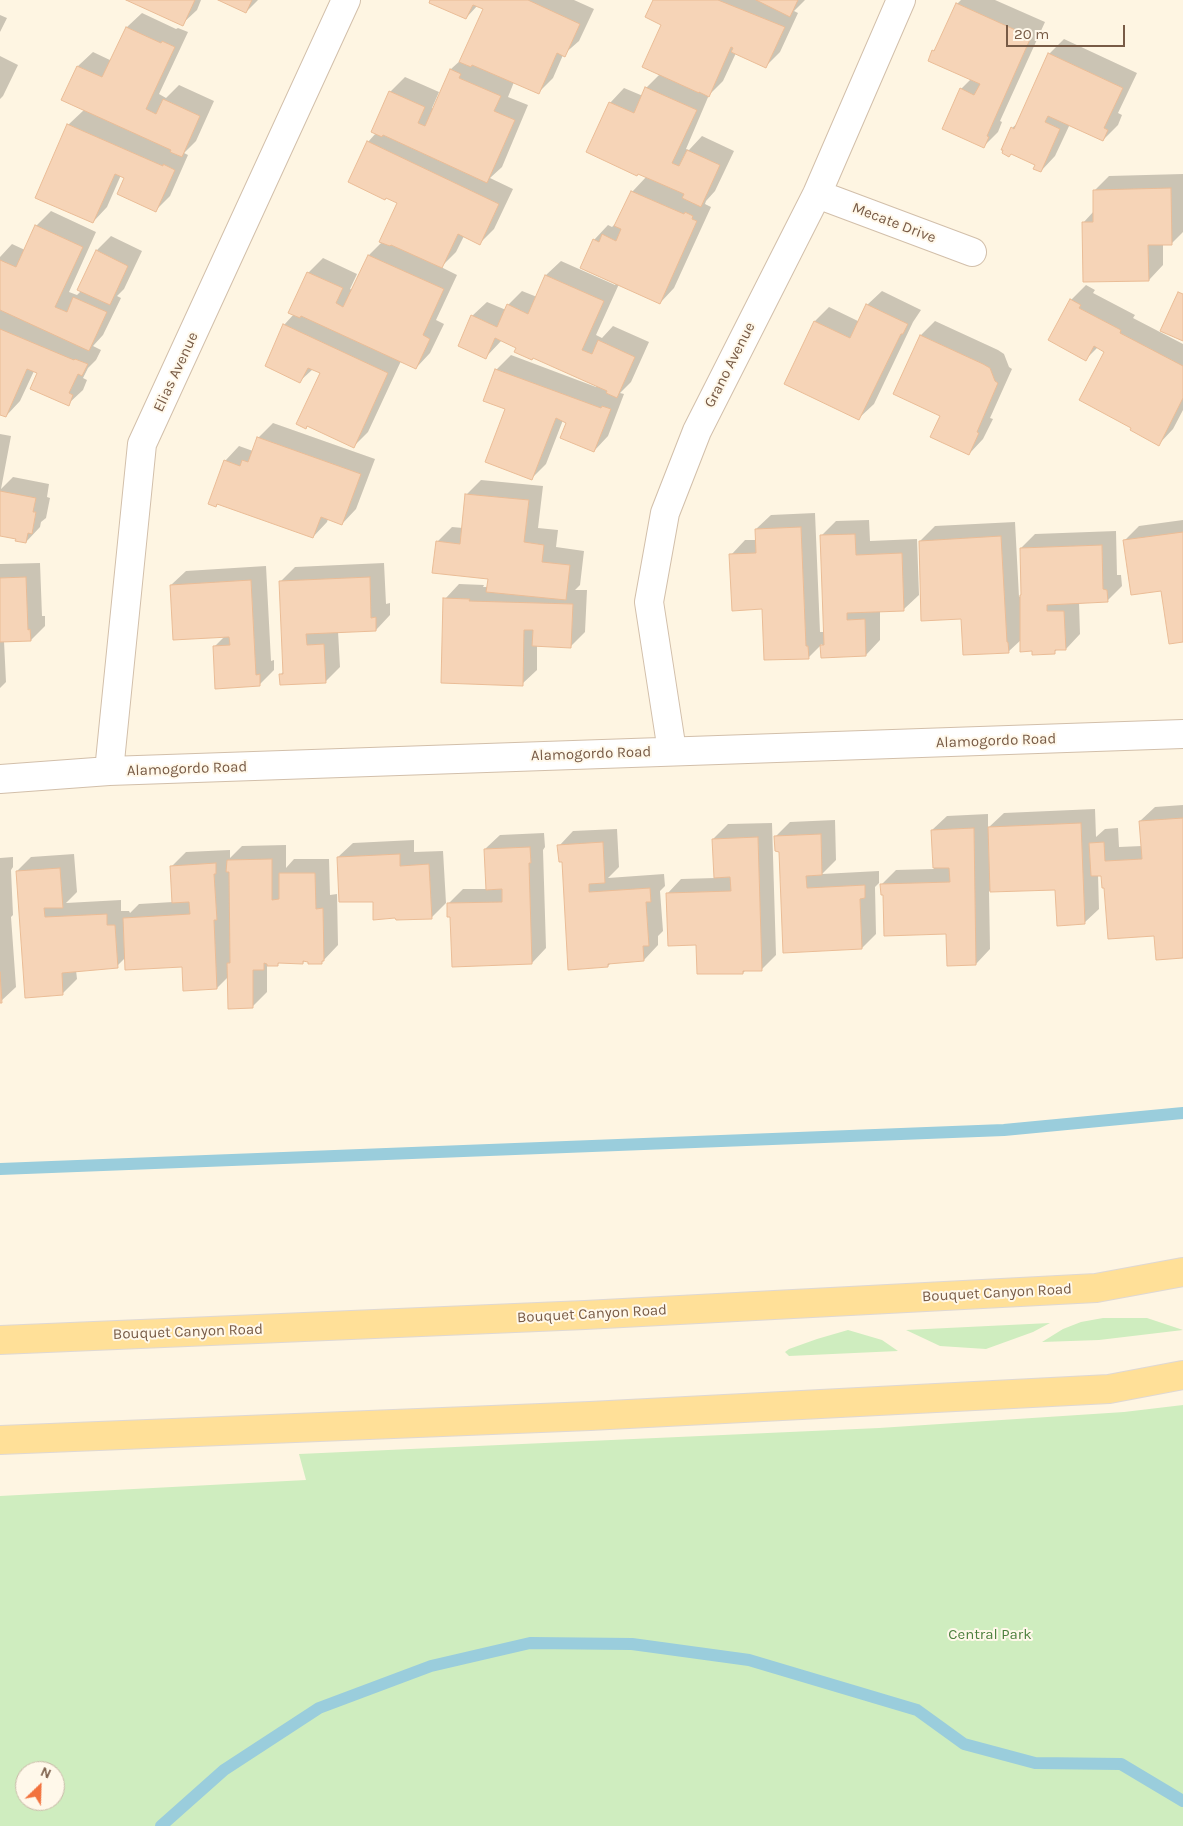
<!DOCTYPE html>
<style>
body{margin:0}
#map{position:relative;width:1183px;height:1826px;overflow:hidden;background:#fef5e2;font-family:Karla,sans-serif}
canvas{display:block}
.north{position:absolute;left:15px;top:1761px;width:50px;height:50px;box-sizing:border-box;background:#fff8ea;border:1px solid #c9b9a8;border-radius:50%;rotate:24deg;font-size:14px;font-weight:700;line-height:20px;text-align:center;color:#785b46}
.north::after{content:'';display:block;margin:auto;width:18px;height:22px;background:#f2723d;clip-path:polygon(50% 0,100% 100%,50% 72%,0 100%)}
.scale{position:absolute;left:1006px;top:25px;width:119px;height:22px;box-sizing:border-box;border:2px solid #785b46;border-top:0;padding-left:6px;font-size:15px;line-height:18px;white-space:nowrap;color:#785b46;-webkit-text-stroke:4px #fff8ea;paint-order:stroke}
</style>
<div id="map">
<canvas width="1183" height="1826"></canvas>
<div class="north">N</div>
<div class="scale">20 m</div>
</div>
<script>
const g = document.querySelector('canvas').getContext('2d');
g.lineJoin = 'round';
function fill(path, color) { g.fillStyle = color; g.fill(path, 'evenodd'); }
const toPath = rows => new Path2D(rows.map(r => 'M' + r).join(''));
function stroke(path, color, width, dash) { g.strokeStyle = color; g.lineWidth = width; g.lineCap = dash ? 'butt' : 'round'; g.setLineDash(dash || []); g.stroke(path); }
function drawText(font, color, halo, rows, align = 'center') {
  g.font = font + ' Karla,sans-serif'; g.lineWidth = 4; g.setLineDash([]); g.textBaseline = 'middle'; g.strokeStyle = halo; g.fillStyle = color; for (const [text, x, y, turn = 0] of rows) {
    g.save(); g.translate(x, y); g.rotate((+turn || 0) * Math.PI / 180); g.textAlign = isNaN(turn) ? turn : align; if (halo) g.strokeText(text, 0, 0); g.fillText(text, 0, 0); g.restore();
  }
}
const green = toPath([
 [1103,1318,1147,1318,1183,1330,1099,1340,1042,1342,1063,1329,1081,1322],
 [1050,1323,1033,1332,986,1349,940,1346,906,1330],
 [848,1330,882,1340,898,1351,789,1356,785,1352,789,1349,817,1339],
 [1183,1405,1183,1826,0,1826,0,1496,306,1480,299,1454,879,1428,1124,1412],
 [25,1771,55,1771,55,1801,25,1801]
]);
const shadow = toPath([
 [129,0,201,0,197,10,182,24],
 [221,0,258,0,246,12],
 [432,0,574,0,594,9,579,41,563,55,553,78,539,92,514,82,508,97,528,105,502,167,490,178,513,189,494,229,480,243,464,236,456,252,441,267,457,275,436,320,444,324,430,353,416,368,401,361,368,432,354,446,308,425,306,428,321,373,313,369,300,381,284,325,294,314,290,312,308,273,323,258,357,274,350,289,352,290,369,255,382,242,398,202,368,142,376,133,390,92,405,77,439,92,432,108,434,109,451,69,462,59,485,8,478,5,466,18],
 [654,0,805,0,794,11,798,13,780,52,766,66,736,53,723,81,709,95,686,149,689,150,702,136,734,151,715,191,706,201,705,204,711,207,674,288,660,303,619,284,596,335,602,338,613,326,649,342,631,382,620,393,624,394,608,436,594,451,568,422,563,420,546,464,532,478,507,408,496,370,511,355,596,387,597,385,502,340,486,357,472,316,487,302,506,310,508,305,522,291,537,297,546,275,561,261,615,285,616,283,594,240,608,225,612,227,619,220,632,192,647,176,610,103,624,88,643,96,646,88,660,74,662,24],
 [961,0,995,0,1045,22,1000,121,1002,122,998,132,984,146,961,89,971,79,933,51,938,47,957,4],
 [142,13,176,29,178,28,188,32,159,94,166,98,179,85,214,101,196,141,184,153,188,155,170,196,156,210,126,178,121,175,107,207,93,222,68,125,85,109,63,99,78,66,93,52,112,61,127,27],
 [0,15,7,18,0,32],
 [1064,39,1137,73,1118,113,1122,115,1118,125,1103,140,1070,124,1055,156,1041,171,1012,128,1018,123,1049,54],
 [0,56,18,65,3,96,0,99],
 [1183,174,1183,232,1171,244,1163,244,1163,265,1149,280,1083,223,1094,211,1094,191,1109,176],
 [51,211,96,232,69,292,77,295,82,290,97,250,111,236,142,251,124,289,117,296,121,298,103,335,93,346,101,350,96,360,88,368,83,378,87,380,83,390,68,404,39,373,34,371,20,401,6,416,0,413,0,257,12,244,25,250,36,226],
 [1086,285,1095,290,1093,293,1135,315,1133,318,1183,344,1183,410,1173,429,1159,444,1106,352,1098,347,1086,359,1071,300],
 [882,291,921,310,913,322,874,404,859,418,786,383,815,321,829,307,860,322,867,305],
 [935,321,998,350,1004,354,1009,367,1012,369,990,418,993,419,983,439,969,454,942,415,921,335],
 [273,423,375,459,356,509,342,524,328,519,327,522,313,537,219,503,216,505,225,461,239,446,253,451,258,438],
 [0,434,11,436,1,489,13,477,49,484,47,497,50,498,46,518,41,522,40,527,26,542,17,538,0,534],
 [481,480,543,486,538,528,558,530,556,547,584,551,580,585,575,590,587,590,585,632,571,646,537,645,537,670,522,684,445,599,459,584,484,585,483,587,488,587,489,578,437,542,452,527,463,528,467,494],
 [815,513,820,632,825,632,821,536,836,521,869,520,870,541,917,539,919,595,904,609,880,610,880,640,866,655,822,656,822,644,808,658,763,608,731,555,745,540,757,540,756,529,771,515],
 [1183,520,1183,641,1162,589,1125,540,1139,526],
 [1015,522,1019,597,1023,594,1021,548,1035,534,1116,531,1117,575,1121,575,1122,586,1107,601,1079,602,1080,634,1066,649,1058,649,1054,652,1033,650,1022,639,1008,652,962,618,920,541,935,526],
 [40,563,42,616,45,616,45,626,31,640,4,641,6,682,0,688,0,564],
 [384,563,386,604,390,603,390,615,376,630,338,631,340,667,325,682,281,674,284,671,280,582,295,567],
 [266,566,271,661,274,660,274,670,259,685,214,647,225,636,171,585,186,571],
 [1183,805,1183,956,1156,935,1105,887,1102,874,1098,874,1099,909,1084,923,1056,888,989,891,990,949,976,964,947,933,884,894,881,885,896,870,934,869,932,830,947,816,988,814,988,828,1004,813,1095,809,1096,837,1105,829,1118,828,1119,847,1142,846,1140,821,1155,807],
 [835,820,836,860,822,874,879,871,879,883,875,887,876,934,862,948,784,951,780,850,775,837,790,822],
 [772,823,776,955,761,970,746,970,743,973,697,944,667,894,681,879,715,878,713,839,728,824],
 [617,829,619,867,608,878,664,874,665,886,660,891,663,931,658,936,658,945,644,960,612,962,608,966,563,860,559,846,573,831],
 [544,833,545,847,543,850,546,948,532,963,452,915,448,904,463,889,487,889,485,849,500,835],
 [414,840,414,852,443,851,446,903,431,918,374,901,338,857,353,843],
 [286,845,286,868,294,859,329,859,330,895,337,894,338,945,321,963,305,960,303,963,280,962,277,965,267,965,267,992,252,1007,229,976,217,988,183,966,126,957,117,966,76,970,77,979,62,994,17,871,31,857,74,854,77,892,66,903,121,900,121,911,129,911,130,913,139,904,173,902,171,867,186,852,230,850,230,858,242,846],
 [13,857,13,867,11,870,13,915,11,917,16,987,0,1002,0,858]
]);
const stream = toPath([
 [0,1169,1004,1130,1183,1113],
 [161,1826,224,1770,319,1708,431,1666,530,1643,632,1644,749,1660,917,1710,964,1744,1035,1763,1121,1764,1183,1801]
]);
const building = toPath([
 [126,0,195,0,183,26,126,0],
 [218,0,252,0,246,13,218,0],
 [430,0,528,0,580,24,565,57,557,53,539,94,472,65,471,67,459,62,483,9,473,5,466,19,429,3,430,0],
 [653,0,718,0,785,27,766,68,731,52,733,48,731,47,709,97,699,92,699,93,642,67,661,25,645,17,653,0],
 [756,0,798,0,790,17,756,0],
 [956,3,1031,37,987,136,989,137,984,148,942,129,960,88,974,95,980,84,928,61,932,50,934,51,956,3],
 [126,27,161,43,162,41,175,47,146,109,156,114,163,99,200,116,182,157,170,152,171,150,61,100,77,66,102,77,126,27],
 [1048,53,1123,88,1104,128,1108,130,1103,141,1048,116,1045,122,1060,129,1041,172,1033,169,1035,165,1011,154,1009,157,1002,153,1003,150,1001,150,1011,127,1014,129,1048,53],
 [450,69,461,74,459,78,501,96,494,111,515,120,487,183,383,135,382,137,371,132,389,91,425,107,418,123,425,126,450,69],
 [645,87,697,110,672,163,679,166,687,150,720,165,701,207,682,198,684,194,638,174,637,176,586,152,609,102,634,113,645,87],
 [67,124,163,166,163,164,175,170,156,212,117,194,124,178,115,174,93,223,35,198,67,124],
 [367,141,499,204,480,245,458,234,442,268,391,245,390,246,379,242,397,203,386,198,385,200,348,182,367,141],
 [1171,188,1172,245,1148,245,1149,281,1083,282,1082,222,1093,222,1093,190,1171,188],
 [631,191,684,214,685,212,693,216,692,219,697,221,660,304,580,268,593,239,599,242,602,234,616,241,621,229,614,226,631,191],
 [35,225,83,247,55,307,67,312,73,297,107,312,89,351,0,310,0,260,16,267,35,225],
 [96,250,128,266,110,305,77,290,96,250],
 [368,255,444,289,423,335,430,339,416,369,301,316,300,318,288,313,307,272,343,288,336,303,343,307,368,255],
 [545,275,604,301,582,350,592,354,598,340,635,357,617,398,606,393,607,391,533,358,532,360,514,352,516,348,495,338,486,359,458,346,471,315,497,327,507,304,528,314,545,275],
 [1178,292,1183,294,1183,341,1160,331,1178,292],
 [1070,299,1081,305,1079,308,1121,330,1120,333,1183,366,1183,398,1159,446,1130,430,1131,428,1079,400,1104,352,1094,346,1086,361,1048,340,1070,299],
 [866,304,908,324,903,334,901,334,859,420,784,384,814,321,850,338,866,304],
 [283,324,388,373,354,448,307,426,306,429,296,424,320,373,308,368,300,383,265,366,283,324],
 [0,329,74,360,75,359,88,364,82,376,78,374,69,393,73,395,69,406,30,389,37,373,27,369,6,417,0,415,0,329],
 [920,335,983,364,990,368,995,381,998,383,977,432,979,433,969,455,930,437,940,416,893,394,920,335],
 [495,369,601,408,602,406,611,409,594,452,560,438,566,423,556,418,532,480,485,462,505,409,483,401,495,369],
 [257,437,361,474,342,525,321,517,313,538,217,504,216,507,208,504,224,460,240,466,242,460,248,462,257,437],
 [0,491,36,498,33,512,36,512,32,534,28,533,26,543,15,541,16,539,0,536,0,491],
 [465,494,529,500,524,542,544,545,542,562,570,565,566,600,486,592,488,579,432,573,436,541,460,544,465,494],
 [801,527,806,646,808,646,809,659,764,660,762,609,732,611,729,554,756,553,755,529,801,527],
 [1183,532,1183,642,1169,644,1161,591,1131,595,1123,540,1183,532],
 [855,534,856,555,902,553,904,611,847,613,847,620,865,619,866,656,821,658,820,645,824,645,820,535,855,534],
 [1001,536,1007,642,1008,642,1009,653,963,655,961,619,921,621,919,541,1001,536],
 [1102,545,1103,589,1107,590,1108,602,1047,605,1047,611,1064,611,1066,650,1055,650,1055,654,1032,655,1032,651,1020,652,1020,595,1021,595,1020,548,1102,545],
 [26,577,28,630,30,629,31,641,0,642,0,578,26,577],
 [370,577,371,618,376,617,376,631,306,634,307,645,324,644,326,683,280,685,279,674,283,674,279,581,370,577],
 [251,580,256,675,260,674,260,686,215,689,213,646,230,645,229,637,173,640,170,585,251,580],
 [443,598,470,599,469,601,573,604,571,648,532,646,533,630,524,630,523,686,441,683,443,598],
 [1183,818,1183,958,1156,960,1154,936,1108,939,1104,888,1102,888,1101,876,1091,876,1089,843,1104,842,1105,861,1142,859,1139,821,1183,818],
 [1081,823,1085,924,1057,926,1055,890,990,892,988,827,1081,823],
 [974,828,976,965,947,966,946,934,884,936,883,895,881,895,880,884,950,882,949,868,933,868,931,830,974,828],
 [821,834,822,875,806,876,807,888,865,885,865,898,860,899,862,949,783,953,779,852,775,851,774,836,821,834],
 [758,837,762,971,743,971,743,974,697,974,696,945,668,946,666,893,731,891,730,877,714,878,712,839,758,837],
 [603,842,605,883,589,884,589,892,650,888,651,902,646,902,649,946,643,946,644,961,608,964,608,967,568,970,562,862,559,862,557,845,603,842],
 [530,847,531,863,529,863,532,964,452,967,450,917,447,917,447,903,502,902,502,889,486,890,484,849,530,847],
 [400,854,400,866,429,864,432,919,396,920,395,918,373,920,373,902,339,902,337,857,400,854],
 [272,859,272,900,279,899,279,873,315,873,316,909,323,908,324,961,322,961,322,964,308,964,308,962,303,961,303,964,278,963,278,966,267,966,267,964,264,963,264,970,253,970,253,1008,228,1009,227,963,230,963,229,872,226,872,227,860,272,859],
 [216,863,216,874,214,874,217,920,214,920,217,989,183,991,182,967,125,970,123,918,190,914,189,902,172,903,170,866,216,863],
 [60,868,63,908,44,908,45,917,107,914,107,925,115,925,118,968,62,973,63,995,25,998,16,871,60,868],
 [0,972,2,1003,0,1003,0,972]
]);
const street = toPath([
 [817,194,972,252],
 [672,751,649,602,665,513,697,431,817,194,901,0],
 [109,771,142,444,346,0],
 [0,779,109,771,1183,734]
]);
const primary = toPath([
 [0,1340,585,1315,1096,1288,1183,1272],
 [0,1440,590,1416,1109,1389,1183,1375]
]);
const streetNames = [
 ["Mecate Drive",894,223,21],
 ["Grano Avenue",730,365,-63],
 ["Elias Avenue",176,372,-65],
 ["Alamogordo Road",996,741,-2],
 ["Alamogordo Road",591,754,-2],
 ["Alamogordo Road",187,769,-2],
 ["Bouquet Canyon Road",997,1293,-3],
 ["Bouquet Canyon Road",592,1314,-3],
 ["Bouquet Canyon Road",188,1332,-2]
];
const parkNames = [
 ["Central Park",990,1635]
];
fill(green, '#cfedbf');
fill(shadow, '#0003');
stroke(stream, '#9acddc', 12);
fill(building, '#f6d4b7');
stroke(building, '#eabc96', 1);
stroke(street, '#d2bfaa', 30);
stroke(primary, '#dfd8d3', 30);
stroke(street, '#fff', 28);
stroke(primary, '#ffe098', 28);
drawText('15px', '#785b46', '#fff8ea', streetNames);
drawText('15px', '#4c7f3d', '#fff8ea', parkNames);
</script>
